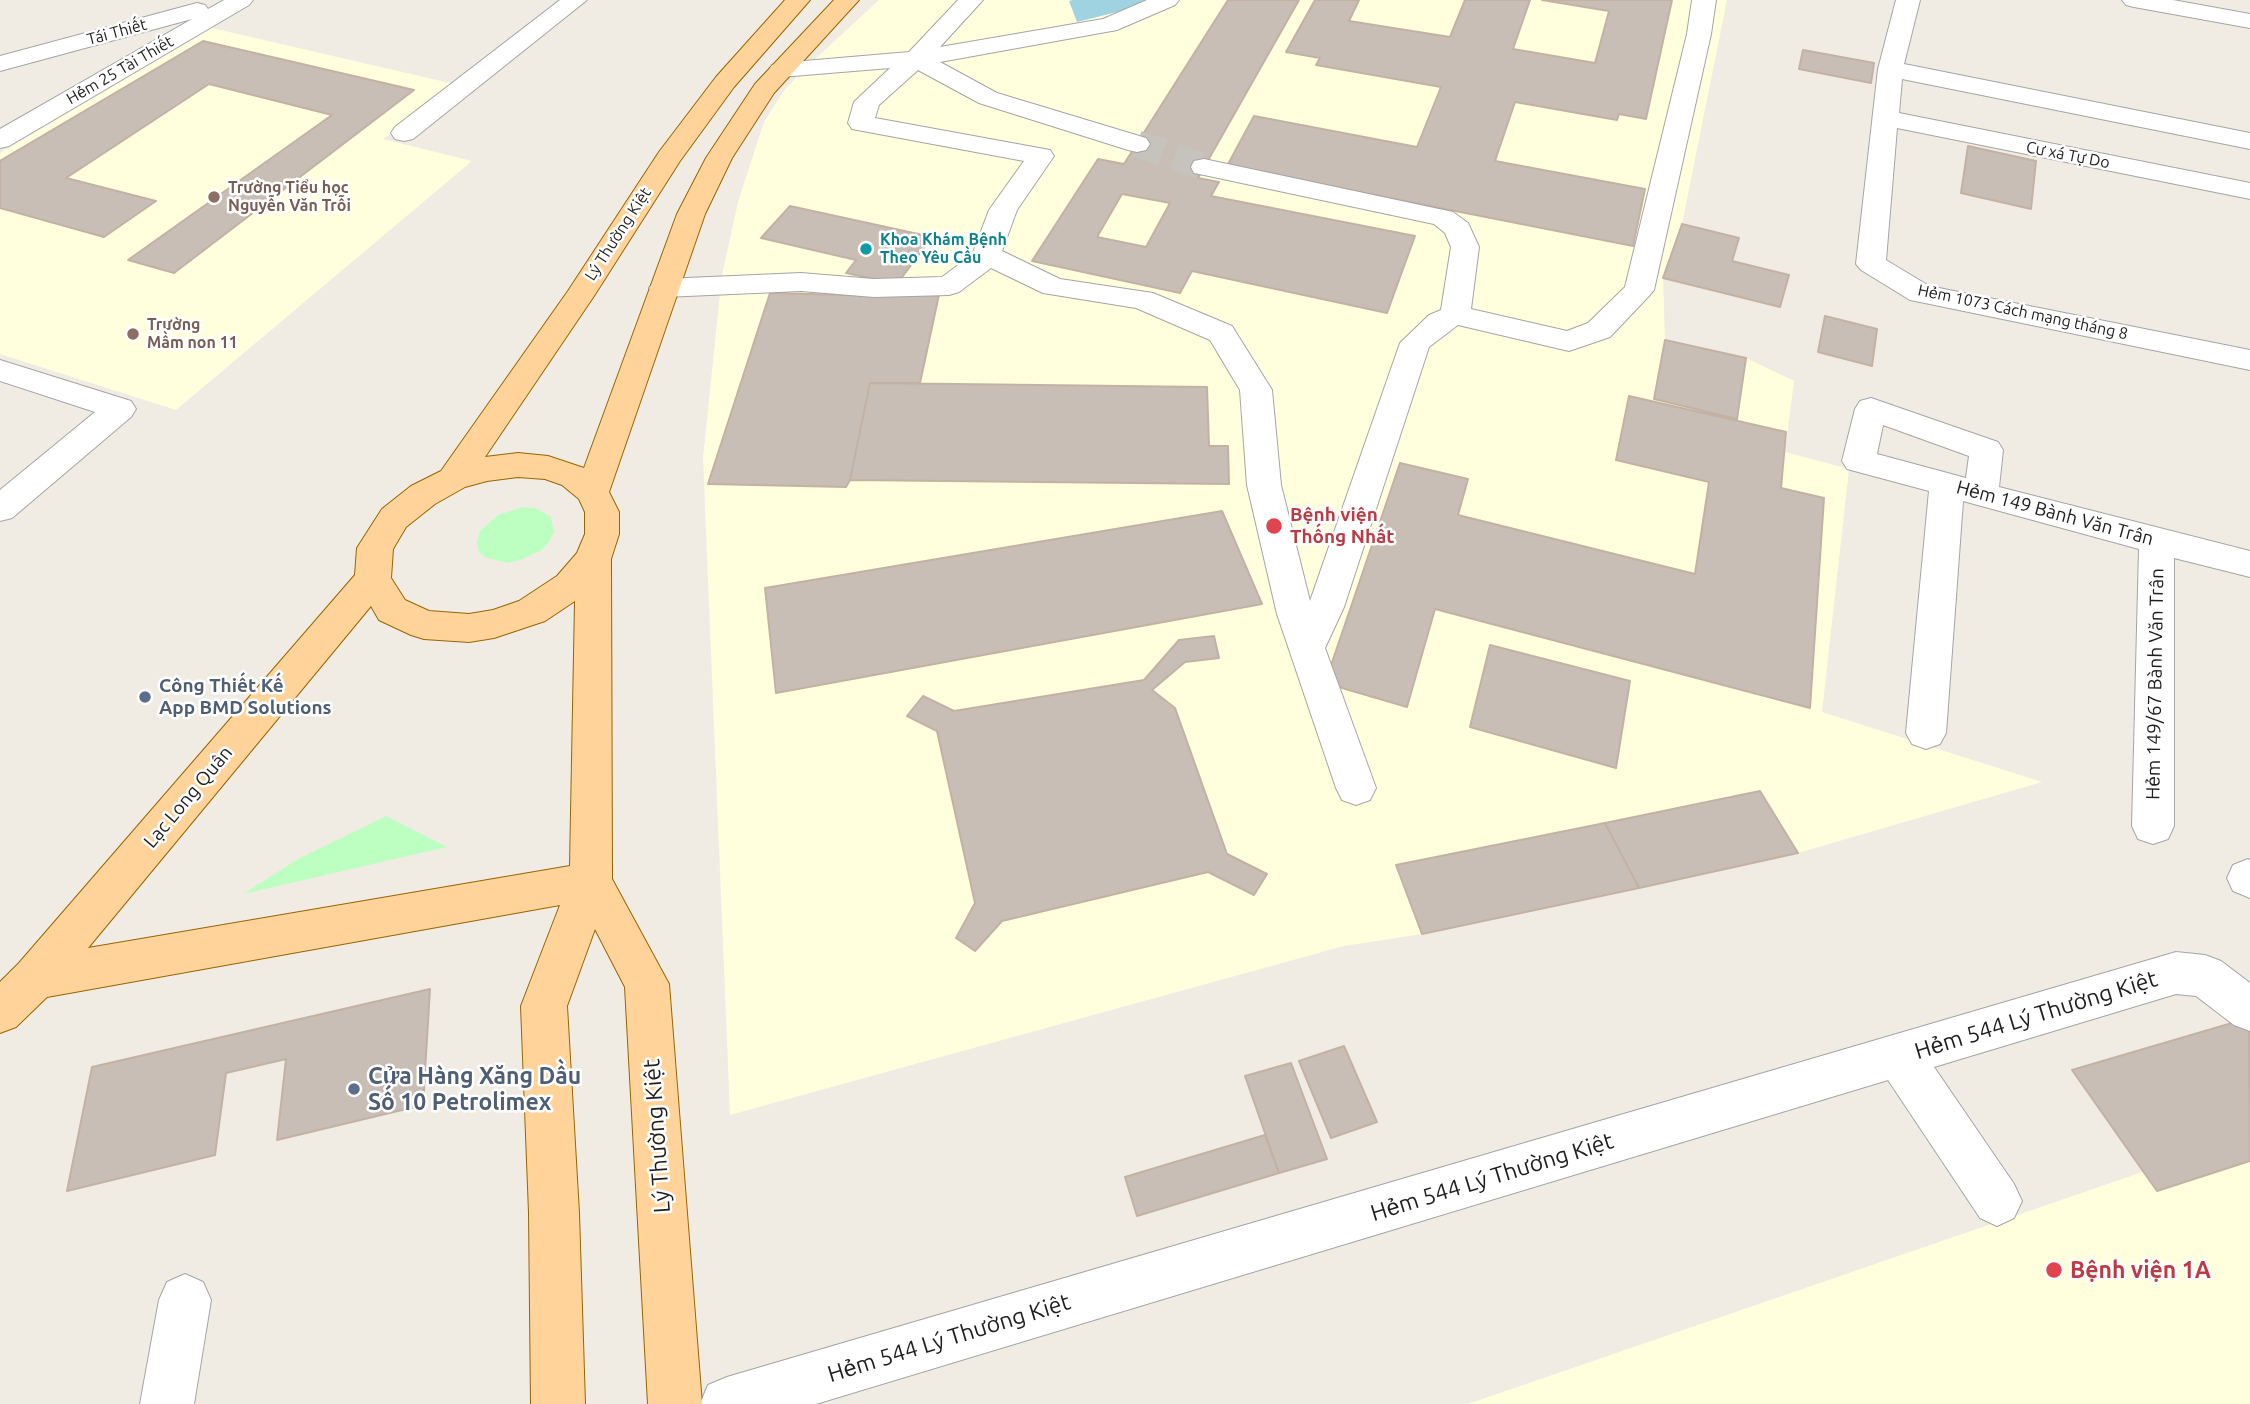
<!DOCTYPE html>
<meta charset="utf-8">
<style>
body{margin:0}
canvas{display:block;background:#f0ece3}
</style>
<canvas width="2250" height="1404"></canvas>
<script>
const g = document.querySelector('canvas').getContext('2d');
g.lineJoin = 'round';
function fill(path, color) { g.fillStyle = color; g.fill(path, 'evenodd'); }
const toPath = rows => new Path2D(rows.map(r => 'M' + r).join(''));
function stroke(path, color, width, dash) { g.strokeStyle = color; g.lineWidth = width; g.lineCap = dash ? 'butt' : 'round'; g.setLineDash(dash || []); g.stroke(path); }
function drawText(font, color, halo, rows, align = 'center') {
  g.font = font + ' Ubuntu,sans-serif'; g.lineWidth = 5; g.setLineDash([]); g.textBaseline = 'middle'; g.strokeStyle = halo; g.fillStyle = color; for (const [text, x, y, turn = 0] of rows) {
    g.save(); g.translate(x, y); g.rotate((+turn || 0) * Math.PI / 180); g.textAlign = isNaN(turn) ? turn : align; if (halo) g.strokeText(text, 0, 0); g.fillText(text, 0, 0); g.restore();
  }
}
const education = toPath([
 [879,0,1727,0,1682,224,1663,278,1665,340,1746,358,1794,381,1785,452,1849,469,1822,712,2042,782,1798,853,1422,934,1344,946,730,1115,703,458,722,275,738,202,764,122,785,89,813,61],
 [212,28,454,84,383,139,472,161,176,410,0,354,0,153],
 [2250,1135,2250,1404,1468,1404]
]);
const park = toPath([
 [523,507,535,508,551,517,554,532,549,542,542,550,520,560,508,563,484,557,478,550,477,541,480,531,498,515],
 [386,816,447,847,243,894,298,859]
]);
const water = toPath([
 [1072,0,1149,0,1129,9,1077,22,1069,1]
]);
const building = toPath([
 [1228,0,1299,0,1198,178,1219,182,1211,196,1415,236,1387,313,1192,271,1180,293,1032,261,1098,159,1124,164,1228,0],
 [1122,194,1170,203,1146,247,1097,237,1122,194],
 [1315,0,1359,0,1349,21,1450,37,1465,0,1530,0,1513,49,1595,63,1609,11,1542,0,1672,0,1646,119,1619,114,1617,120,1515,102,1495,161,1645,189,1633,246,1227,166,1254,116,1417,147,1441,87,1316,65,1320,58,1286,52,1315,0],
 [203,41,414,90,174,273,128,260,332,115,209,84,66,178,156,201,104,237,0,208,0,161,203,41],
 [1803,50,1874,63,1871,83,1799,69,1803,50],
 [1968,146,2036,161,2031,209,1961,193,1968,146],
 [790,206,932,237,897,284,846,273,856,260,761,238,790,206],
 [1682,224,1739,238,1732,261,1789,275,1780,307,1663,278,1682,224],
 [940,290,920,383,870,383,850,480,846,487,708,484,770,293,887,296,940,290],
 [1825,316,1877,329,1872,366,1818,352,1825,316],
 [1665,340,1746,358,1737,419,1654,399,1665,340],
 [870,383,1207,387,1209,446,1228,446,1229,484,850,480,870,383],
 [1629,396,1786,432,1781,488,1824,498,1810,708,1435,609,1407,707,1325,683,1400,463,1468,479,1458,515,1695,574,1709,482,1616,460,1629,396],
 [1222,511,1262,604,776,693,765,588,1222,511],
 [1214,636,1219,658,1185,662,1152,690,1175,708,1227,854,1267,874,1254,895,1208,872,1002,921,975,951,956,938,975,903,937,731,907,716,923,696,954,711,1144,680,1179,640,1214,636],
 [1490,645,1630,681,1616,768,1470,727,1490,645],
 [1760,791,1798,853,1639,888,1605,823,1760,791],
 [1605,823,1639,888,1422,934,1396,865,1605,823],
 [430,989,423,1105,277,1140,286,1059,226,1073,215,1155,67,1191,92,1067,430,989],
 [2249,1018,2250,1161,2157,1191,2072,1070,2249,1018],
 [1344,1046,1377,1122,1331,1138,1299,1061,1344,1046],
 [1291,1063,1327,1159,1279,1173,1245,1076,1291,1063],
 [1265,1135,1279,1173,1137,1216,1125,1177,1265,1135]
]);
const minorTunnel = toPath([
 [1137,144,1204,167]
]);
const minor = toPath([
 [224,0,253,0,249,5,9,146,0,148,0,129,192,19,0,71,0,56,197,3,205,5,208,9,224,0],
 [560,0,587,0,413,139,404,141,395,139,391,133,395,127,560,0],
 [958,0,983,0,940,47,1103,19,1147,0,1179,0,1175,5,1117,30,940,62,997,93,1146,138,1150,144,1146,150,1137,152,1128,150,979,103,918,70,879,105,875,118,1050,150,1054,156,1017,210,1002,251,1060,279,1153,293,1232,326,1272,390,1281,485,1310,601,1400,343,1429,315,1441,310,1451,247,1445,233,1434,224,1204,175,1194,173,1191,167,1194,161,1204,159,1453,212,1468,223,1479,247,1471,309,1567,331,1588,323,1625,287,1687,34,1692,0,1716,0,1711,34,1654,290,1649,296,1610,337,1569,351,1458,325,1429,347,1344,607,1325,648,1376,788,1370,800,1356,805,1342,800,1336,788,1277,614,1247,485,1240,390,1210,340,1136,308,1043,293,991,268,959,292,949,295,874,297,801,291,664,297,654,294,649,288,654,282,664,279,801,273,874,279,942,277,972,255,989,210,1024,161,852,129,848,123,854,102,890,68,781,77,772,75,769,70,772,65,781,63,909,52,958,0],
 [1896,0,1920,0,1904,64,2250,133,2250,149,1902,79,1899,113,2250,183,2250,199,1897,128,1886,260,1929,286,2250,350,2250,370,1920,302,1910,300,1861,270,1856,264,1878,69,1896,0],
 [2122,0,2173,0,2250,14,2250,28,2134,7,2126,5,2122,0],
 [0,360,131,401,136,409,131,417,12,518,0,521,0,490,95,412,0,381,0,360],
 [1871,398,1998,442,2003,450,1999,487,2250,551,2250,577,2174,558,2174,826,2168,839,2153,844,2138,839,2132,826,2139,549,1963,501,1946,733,1940,744,1926,749,1912,744,1906,733,1929,491,1847,469,1842,461,1855,409,1860,401,1871,398],
 [1883,425,1969,456,1966,478,1877,454,1883,425],
 [2248,859,2250,860,2250,898,2233,891,2227,878,2233,865,2248,859],
 [2176,952,2205,955,2221,961,2250,983,2250,1031,2234,1025,2196,996,2176,994,1934,1067,2014,1184,2022,1201,2014,1218,1997,1226,1980,1218,1888,1080,816,1404,700,1404,708,1385,727,1377,2176,952],
 [185,1274,203,1282,211,1300,194,1404,140,1404,159,1300,167,1282,185,1274]
]);
const major = toPath([
 [785,0,810,0,734,87,680,161,594,296,485,457,518,453,548,456,584,468,677,214,706,158,755,84,834,0,859,0,774,93,732,158,705,214,609,492,619,512,619,534,611,559,612,879,669,984,702,1404,648,1404,625,987,595,929,567,1006,579,1213,585,1404,531,1404,529,1213,521,1006,560,905,47,997,16,1027,0,1033,0,982,19,963,355,575,357,548,382,509,411,486,441,471,568,291,659,152,716,77,785,0],
 [518,477,545,479,562,485,579,499,585,512,585,534,577,553,557,576,519,601,493,610,469,614,429,611,405,600,391,578,393,549,406,527,435,504,465,487,487,481,518,477],
 [575,601,570,866,88,948,371,606,379,620,411,635,424,639,469,642,494,638,545,621,575,601]
]);
const markers = [
 [214,197,7,"#8d6e63"],
 [866,249,7,"#0f9aa8"],
 [133,334,7,"#8d6e63"],
 [1274,526,9,"#e0444e"],
 [145,697,7,"#5c6f8a"],
 [354,1089,7,"#5c6f8a"],
 [2054,1270,9,"#e0444e"]
];
const farStreetnames = [
 ["Tái Thiết",117,32,-15],
 ["Hẻm 25 Tài Thiết",120,70,-30],
 ["Cư xá Tự Do",2068,155,11],
 ["Lý Thường Kiệt",618,234,-57],
 ["Hẻm 1073 Cách mạng tháng 8",2023,312,12]
];
const farEducationnames = [
 ["Trường Tiểu học",228,188],
 ["Nguyễn Văn Trỗi",228,206],
 ["Trường",147,325],
 ["Mầm non 11",147,343]
];
const farCulturenames = [
 ["Khoa Khám Bệnh",880,240],
 ["Theo Yêu Cầu",880,258]
];
const streetNames = [
 ["Hẻm 149 Bành Văn Trân",2055,513,15],
 ["Hẻm 149/67 Bành Văn Trân",2155,684,-89],
 ["Lạc Long Quân",188,797,-50]
];
const healthNames = [
 ["Bệnh viện",1290,515],
 ["Thống Nhất",1290,537]
];
const serviceNames = [
 ["Công Thiết Kế",159,686],
 ["App BMD Solutions",159,708]
];
const nearStreetnames = [
 ["Hẻm 544 Lý Thường Kiệt",2036,1015,-17],
 ["Lý Thường Kiệt",657,1136,-94],
 ["Hẻm 544 Lý Thường Kiệt",1492,1177,-17],
 ["Hẻm 544 Lý Thường Kiệt",949,1338,-17]
];
const nearServicenames = [
 ["Cửa Hàng Xăng Dầu",368,1076],
 ["Số 10 Petrolimex",368,1102]
];
const nearHealthnames = [
 ["Bệnh viện 1A",2070,1270]
];
fill(education, '#ffd');
fill(park, '#bcffc1');
fill(water, '#9fd3e2');
fill(building, '#c8beb6');
stroke(building, '#c3b2a4', 2);
stroke(minorTunnel, '#c6c3bc', 27, [27, 13]);
stroke(minor, '#a5a5a5', 2);
stroke(major, '#986600', 2);
fill(minor, '#fff');
fill(major, '#ffd399');
for (const [x, y, r, color] of markers) { const dot = new Path2D(); dot.arc(x, y, r, 0, 2 * Math.PI); g.fillStyle = color; g.fill(dot); stroke(dot, '#fff', 2.5); }
drawText('16px', '#1e1e1e', '#fff', farStreetnames);
drawText('bold 16px', '#785e54', '#fff', farEducationnames, 'left');
drawText('bold 16px', '#0d838f', '#fff', farCulturenames, 'left');
drawText('19px', '#1e1e1e', '#fff', streetNames);
drawText('bold 19px', '#be3a42', '#fff', healthNames, 'left');
drawText('bold 19px', '#4e5e75', '#fff', serviceNames, 'left');
drawText('23px', '#1e1e1e', '#fff', nearStreetnames);
drawText('bold 23px', '#4e5e75', '#fff', nearServicenames, 'left');
drawText('bold 23px', '#be3a42', '#fff', nearHealthnames, 'left');
</script>
